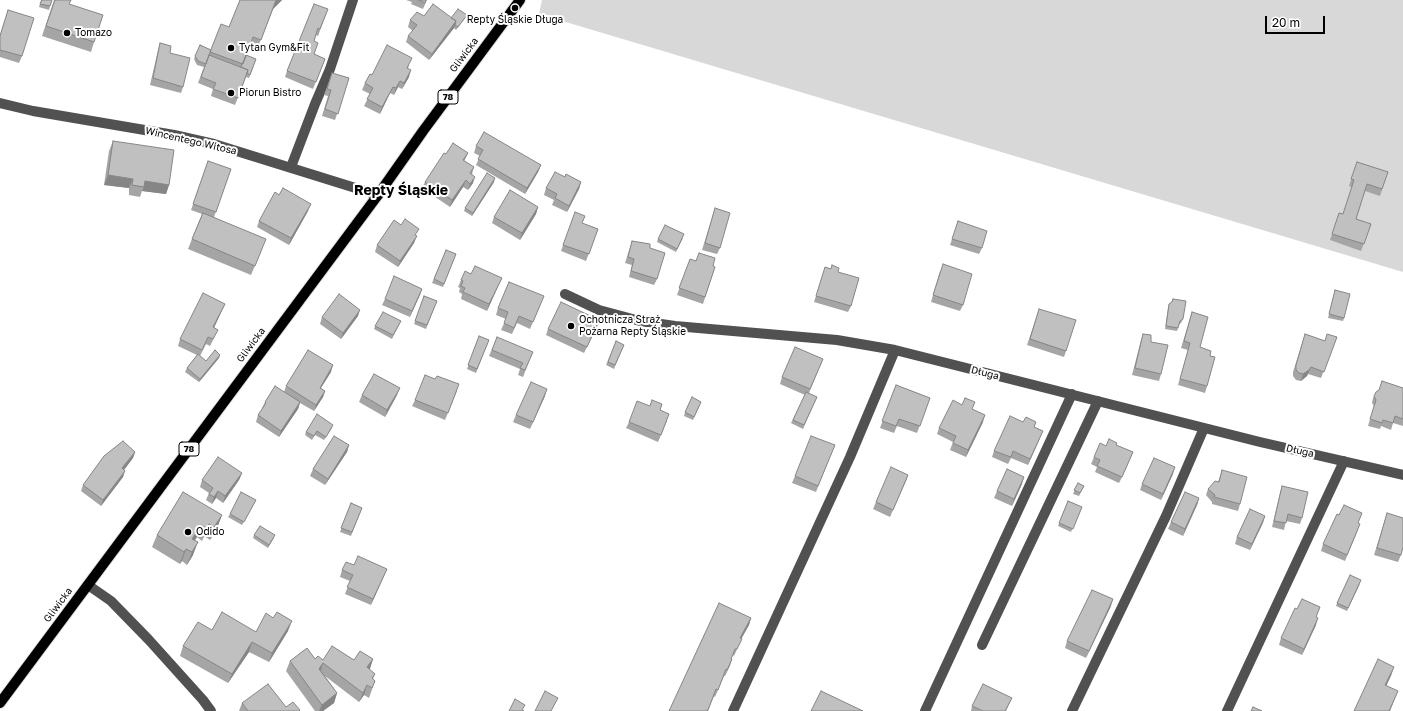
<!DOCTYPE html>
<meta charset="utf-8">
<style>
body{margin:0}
#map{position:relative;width:1403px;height:711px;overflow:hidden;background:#fff;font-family:"Golos Text",sans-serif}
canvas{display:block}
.scale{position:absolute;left:1265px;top:16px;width:60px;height:18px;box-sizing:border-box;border:2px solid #000;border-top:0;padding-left:5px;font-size:12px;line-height:14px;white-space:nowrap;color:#000;-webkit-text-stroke:3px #fff;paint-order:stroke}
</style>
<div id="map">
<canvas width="1403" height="711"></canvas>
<div class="scale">20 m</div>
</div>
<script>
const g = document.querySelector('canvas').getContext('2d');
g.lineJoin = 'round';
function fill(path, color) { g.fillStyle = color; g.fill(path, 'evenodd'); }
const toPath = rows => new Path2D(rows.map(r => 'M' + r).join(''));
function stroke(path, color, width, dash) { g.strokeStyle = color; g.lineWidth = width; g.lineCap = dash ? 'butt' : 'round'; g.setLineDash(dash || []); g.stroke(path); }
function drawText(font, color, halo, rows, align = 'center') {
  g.font = font + ' "Golos Text",sans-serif'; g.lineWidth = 4; g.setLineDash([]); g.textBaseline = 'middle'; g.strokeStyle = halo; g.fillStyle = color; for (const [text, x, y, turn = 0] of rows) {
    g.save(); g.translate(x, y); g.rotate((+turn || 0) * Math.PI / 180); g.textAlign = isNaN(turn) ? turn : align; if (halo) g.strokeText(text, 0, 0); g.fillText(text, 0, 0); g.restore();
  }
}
const green = toPath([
 [542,0,1403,0,1403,272,539,14]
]);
const minor = toPath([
 [0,103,33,111,174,135,214,144,378,195],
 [291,167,315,104,330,69,353,0],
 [565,294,599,310,640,321,675,326,837,340,895,350,1260,442,1403,475],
 [88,585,111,601,149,640,203,700,211,711],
 [982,645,1098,401],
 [733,711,850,457,895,350],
 [925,711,1072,394],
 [1072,711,1166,516,1204,428],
 [1227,711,1344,461]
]);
const major = toPath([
 [0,703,378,195,423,131,520,0]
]);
const wall = toPath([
 [41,0,52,0,49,10,39,7],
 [54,0,71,0,69,4,94,42,91,52,42,36],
 [240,0,282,0,273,9,257,49,250,47,246,55,256,59,249,78,246,77,235,105,211,96,213,89,198,83,204,67,197,65,194,59,200,45,211,50,229,27],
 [406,0,427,0,423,9,411,4,412,2],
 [328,9,318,36,316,35,314,41,314,54,325,59,313,89,285,77,287,71],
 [8,10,22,56,19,63,0,57,0,35],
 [424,16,465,18,456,30,454,28,429,60,406,42,408,36,413,31,408,27,410,20],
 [160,43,170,53,183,87,181,93,150,85,158,50],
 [409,65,408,68,409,77,402,89,398,87,394,95,390,93,380,114,364,106,370,94,362,90,365,83,372,75],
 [332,73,349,78,335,120,322,116,328,96,324,95],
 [113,141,169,185,166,194,142,191,140,197,129,195,129,188,104,185,109,151],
 [476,146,541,165,538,172,525,194,476,165,480,156,474,153],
 [468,153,464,161,474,167,472,174,473,183,468,190,463,187,450,207,422,188,425,182,446,154],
 [208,161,231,169,214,217,262,249,251,275,188,249,202,214,191,210],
 [1357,162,1388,172,1380,196,1365,191,1356,219,1371,224,1361,251,1330,240,1339,213,1343,214,1352,187,1349,186],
 [565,177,581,182,579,189,567,212,552,205,554,200,544,195,546,188],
 [494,182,472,216,464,211,465,208],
 [538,207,536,214,520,240,492,223,494,217],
 [715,208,720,248,717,254,702,250],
 [308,211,289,245,257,227,259,221],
 [575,212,582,223,598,229,586,261,561,251],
 [958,221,982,248,979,254,950,245],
 [416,236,414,243,398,267,375,252,377,245],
 [683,238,676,252,657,242,658,239],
 [632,241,650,248,657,279,654,285,629,277,632,265,625,263],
 [446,250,456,254,443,287,432,283],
 [690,259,715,267,703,304,677,295],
 [832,265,838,272,851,306,848,312,814,302,825,267,831,269],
 [940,271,963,305,960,311,931,302],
 [471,274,502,278,487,311,461,299,462,294,459,292,460,288,458,287,461,280],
 [422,289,410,317,382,305,385,299],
 [1335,290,1344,318,1343,321,1328,318],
 [424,296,437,301,426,329,414,324],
 [544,296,530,329,517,323,512,334,501,330,506,319,496,315,498,308],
 [1173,299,1183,319,1181,323,1179,324,1177,331,1165,329,1168,308,1169,304,1171,303],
 [225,304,214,328,215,336,210,346,206,344,200,356,206,361,219,358,199,382,185,372,187,368,197,355,178,346,180,339],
 [1039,309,1066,351,1064,357,1027,345],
 [1192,312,1200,347,1207,386,1205,393,1178,385,1188,350,1181,348],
 [358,316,341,339,320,324,322,317],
 [401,321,392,339,374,329,375,326],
 [597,327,584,353,546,335,548,329],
 [1143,334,1151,342,1161,374,1159,381,1132,375,1141,340],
 [1305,334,1324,341,1337,337,1321,378,1308,374,1307,376,1301,381,1296,380,1293,376,1293,372],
 [479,336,489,340,476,373,467,369],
 [497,337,530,359,523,377,518,375,520,369,489,356],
 [616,341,624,345,614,369,606,365],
 [823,359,809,393,817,397,803,429,791,423,805,395,780,384,782,377],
 [331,372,321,388,325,391,323,397,314,411,300,403,298,409,279,437,256,422,258,415,263,409,262,408,265,402,284,392,286,386],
 [1382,381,1403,388,1403,426,1393,423,1391,430,1381,426,1380,429,1368,426,1374,406,1372,403,1373,398,1376,392,1379,391],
 [896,385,930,398,917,433,897,426,894,433,880,428],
 [457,391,445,420,412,406,415,400],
 [362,395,397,395,385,417,359,402],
 [545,396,530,429,513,422,516,415],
 [700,405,693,420,684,416,685,412],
 [972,409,983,422,966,457,950,450,953,442,937,434,939,428],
 [660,410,667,421,658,442,626,428,629,422],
 [1034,427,1043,431,1028,465,1011,458,1008,464,992,457,994,451],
 [332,428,324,440,315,435,312,440,305,435,306,432],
 [349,445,347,452,325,485,310,476,313,469],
 [1116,445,1133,452,1119,483,1095,472,1097,467,1091,464,1094,457,1106,446],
 [135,452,133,458,124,470,123,477,101,506,81,491,83,485],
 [832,452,816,492,792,483,795,476],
 [1222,470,1240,504,1238,511,1212,504,1212,502,1206,495,1208,489,1218,482],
 [242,473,239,480,223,503,216,498,212,504,206,500,209,493,200,487,202,480],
 [1173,474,1161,500,1140,490,1142,484],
 [908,475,890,517,873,509,876,502],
 [1078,483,1084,486,1079,496,1073,494],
 [1022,484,1012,506,994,498,997,491],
 [1282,486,1302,518,1300,524,1286,521,1284,530,1272,527,1280,493],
 [1199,498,1197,505,1183,536,1168,529,1171,522],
 [256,500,254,504,242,525,228,517,230,514],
 [1068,501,1082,507,1071,532,1058,526],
 [351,503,362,508,351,536,340,532],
 [1387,513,1401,555,1398,562,1374,555],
 [222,515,217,528,210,540,204,536,202,541,197,537,195,540,193,555,187,565,182,561,180,564,152,547,157,535],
 [1265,516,1250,550,1235,544,1237,537],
 [1358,523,1358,530,1345,561,1321,551,1323,544],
 [254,535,274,538,268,548,253,538],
 [354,565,387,569,371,605,345,594,350,581,340,577,342,570],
 [1360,584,1347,611,1336,606,1337,603],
 [1111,606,1086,658,1065,648,1067,641],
 [1316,617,1316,625,1302,655,1279,645,1281,638],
 [751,618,749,625,741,638,739,645,734,656,733,655,731,659,732,659,730,666,725,676,724,676,715,697,714,696,708,711,669,711],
 [212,630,256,632,288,631,269,662,249,652,228,683,180,656,183,646],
 [315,659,323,660,354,660,373,659,369,670,375,674,373,679,375,681,369,698,364,695,359,702,325,676,337,693,334,703,323,711,315,711,286,671,290,661],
 [1012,698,1006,711,971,711,972,706],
 [242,703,286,707,299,711,239,711]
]);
const shadedWall = toPath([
 [276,0,282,0,273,9,257,49],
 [456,21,454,28,429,60,432,54],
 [411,70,409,77,402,89,404,83],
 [400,81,398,87,394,95,396,88],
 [393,87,390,93,380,114,382,107],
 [468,153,465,159,460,166,463,160],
 [541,165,538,172,525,194,527,188],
 [108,175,133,179,129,188,104,185],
 [475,177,473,183,468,190,470,184],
 [495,178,494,182,472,216,473,213],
 [466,180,463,187,450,207,452,200],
 [145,181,169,185,166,194,142,191,144,187],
 [581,182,579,189,567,212,569,206],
 [311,204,308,211,289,245,291,238],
 [538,207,536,214,520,240,522,233],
 [417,236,414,243,398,267,400,261],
 [502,278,499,284,487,311,489,304],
 [422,289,420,295,410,317,412,311],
 [225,304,222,310,211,334,213,327],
 [360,310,358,316,341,339,343,333],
 [599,320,597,327,584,353,587,347],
 [220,355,219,358,199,382,200,379],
 [333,365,331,372,317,394,320,388],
 [1311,367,1307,376,1301,381,1303,374],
 [400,388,397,395,385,417,387,410],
 [547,389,545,396,530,429,533,422],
 [325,391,323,397,314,411,316,405],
 [300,402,298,409,279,437,281,431],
 [985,415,983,422,966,457,968,450],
 [1043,431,1040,438,1028,465,1030,459],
 [349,445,347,452,325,485,328,479],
 [135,452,133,458,120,475,122,468],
 [1133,452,1130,458,1119,483,1122,477],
 [1175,467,1173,474,1161,500,1163,494],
 [125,471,123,477,101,506,103,500],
 [242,473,239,480,223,503,225,496],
 [908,475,906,481,890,517],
 [1024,477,1022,484,1012,506,1014,499],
 [218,491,216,498,212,504,214,497],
 [1199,498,1197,505,1183,536,1185,529],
 [222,515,217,528,210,540,214,527],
 [1265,516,1263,523,1250,550,1252,544],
 [209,524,204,536,202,541,206,528],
 [201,525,197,537,188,551,192,539],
 [198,542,193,555,187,565,192,552],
 [186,549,182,561,180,564,184,552],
 [387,569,384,576,371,605,373,599],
 [1113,599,1111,606,1086,658,1089,651],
 [751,618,749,625,738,645,740,638],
 [1318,618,1316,625,1302,655,1304,649],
 [292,621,288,631,269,662,272,653],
 [252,642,249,652,228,683,232,674],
 [373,659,370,669,363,677,367,667],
 [323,663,320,673,319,669],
 [1394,667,1391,676,1382,695,1385,685],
 [367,685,364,695,359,702,363,693],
 [1398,691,1390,711,1389,711],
 [337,693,334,703,323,711,319,711,322,705]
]);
const building = toPath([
 [42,0,52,0,50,6,40,4,42,0],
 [55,0,71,0,69,4,103,15,94,42,46,26,55,0],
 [240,0,276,0,261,40,253,37,243,64,210,52,221,24,229,27,240,0],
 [419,0,426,0,425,3,419,0],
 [314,4,328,9,320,29,318,28,314,41,318,43,314,54,325,59,316,82,287,71,314,4],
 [433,4,456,21,432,54,408,36,417,25,410,20,417,12,424,16,433,4],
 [458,9,467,15,458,27,455,25,456,21,451,18,458,9],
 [8,10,34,18,22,56,0,50,0,36,8,10],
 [160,43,171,46,170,53,190,58,183,87,153,78,160,43],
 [200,45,211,50,206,64,198,61,195,56,200,45],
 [387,45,412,58,407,68,411,70,404,83,400,81,396,88,393,87,382,107,367,99,373,88,365,83,370,74,372,75,387,45],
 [209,55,248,70,238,98,213,89,216,83,201,77,209,55],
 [246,55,256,59,250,75,247,73,248,70,241,67,246,55],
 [332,73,349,78,338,114,325,109,331,90,327,89,332,73],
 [484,132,541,165,527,188,478,159,483,150,476,146,484,132],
 [113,141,174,150,169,185,145,181,144,187,132,185,133,179,108,175,113,141],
 [453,143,468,153,463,160,474,167,470,173,475,177,470,184,466,180,452,200,425,182,444,153,446,154,453,143],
 [208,161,231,169,216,212,193,204,208,161],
 [1357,162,1388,172,1382,189,1367,184,1356,219,1371,224,1364,244,1332,234,1339,213,1343,214,1354,180,1351,179,1357,162],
 [555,172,565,177,566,174,581,182,569,206,555,198,557,194,546,188,555,172],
 [487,173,495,178,473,213,465,208,487,173],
 [283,188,311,204,291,238,259,221,275,192,279,195,283,188],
 [510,190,538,207,522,233,494,217,510,190],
 [715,208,730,213,720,248,705,243,715,208],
 [575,212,585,216,582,223,598,229,589,254,563,245,575,212],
 [203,213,266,239,255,266,192,239,203,213],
 [405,219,419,229,415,235,417,236,400,261,377,245,394,220,401,225,405,219],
 [958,221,987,231,982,248,952,239,958,221],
 [665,225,684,234,677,249,658,239,665,225],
 [632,241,650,244,650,248,665,253,657,279,631,271,634,259,628,257,632,241],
 [446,250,456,254,444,284,434,279,446,250],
 [699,253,715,258,713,266,715,267,705,297,679,288,690,259,696,261,699,253],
 [943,264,972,274,963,305,933,295,943,264],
 [832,265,839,268,838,272,859,278,851,306,816,296,825,267,831,269,832,265],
 [475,266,502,278,489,304,463,292,465,288,461,286,463,281,461,280,465,271,471,274,475,266],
 [394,276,422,289,412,311,385,299,394,276],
 [509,282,544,296,533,322,519,316,514,328,504,323,508,312,498,308,509,282],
 [1335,290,1350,294,1344,318,1329,314,1335,290],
 [203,293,225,304,213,327,218,330,213,339,208,337,202,350,180,339,203,293],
 [339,294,360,310,343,333,322,317,339,294],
 [424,296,437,301,427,325,415,321,424,296],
 [1173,299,1186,301,1183,319,1180,321,1178,328,1166,326,1169,304,1172,302,1173,299],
 [561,302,599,320,587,347,548,329,561,302],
 [1039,309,1076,320,1066,351,1030,339,1039,309],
 [383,312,401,321,393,335,375,326,383,312],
 [1192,312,1208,317,1200,347,1211,351,1210,356,1215,357,1207,386,1180,379,1190,343,1184,341,1192,312],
 [1143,334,1151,335,1151,342,1168,345,1161,374,1135,368,1143,334],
 [1305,334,1325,341,1327,334,1337,337,1324,372,1311,367,1309,370,1303,374,1299,373,1296,370,1296,365,1305,334],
 [479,336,489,340,477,369,468,365,479,336],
 [497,337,533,352,525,370,520,368,523,363,492,350,497,337],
 [616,341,624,345,615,365,608,362,616,341],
 [795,347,823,359,810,389,782,377,795,347],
 [215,350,220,355,200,379,187,368,198,354,206,361,215,350],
 [308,350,333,365,320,388,325,391,316,405,286,386,308,350],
 [374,374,400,388,387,410,362,395,374,374],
 [425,375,435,379,437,376,459,384,448,413,415,400,425,375],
 [1382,381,1403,388,1403,419,1395,416,1393,423,1383,420,1382,423,1370,419,1376,400,1374,396,1376,392,1379,390,1382,381],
 [531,382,547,389,533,422,516,415,531,382],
 [896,385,930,398,920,426,899,419,896,426,882,421,896,385],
 [275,386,300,402,281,431,258,415,266,403,265,402,275,386],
 [806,392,817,397,804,425,793,420,806,392],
 [692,397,701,402,694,417,685,412,692,397],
 [965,398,975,402,972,409,985,415,968,450,953,443,956,436,939,428,953,400,962,405,965,398],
 [652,400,662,404,660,410,669,414,661,435,629,422,637,401,650,406,652,400],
 [317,414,333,425,326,437,317,431,314,436,306,432,317,414],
 [1010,416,1023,422,1026,417,1036,422,1034,427,1043,431,1030,459,1013,451,1011,457,994,451,1010,416],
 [334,436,349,445,328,479,313,469,334,436],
 [811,436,835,445,818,486,795,476,811,436],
 [1109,439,1117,443,1116,445,1133,452,1122,477,1097,466,1100,460,1094,457,1100,443,1106,446,1109,439],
 [123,441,135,452,122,468,125,471,103,500,83,485,104,456,123,441],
 [218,457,242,473,225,496,218,491,214,497,209,494,213,488,202,480,218,457],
 [1154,458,1175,467,1163,494,1142,484,1154,458],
 [891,467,908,475,893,510,876,502,891,467],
 [1007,469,1024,477,1014,499,997,491,1007,469],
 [1222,470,1247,477,1240,504,1214,497,1215,495,1208,489,1215,481,1219,482,1222,470],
 [1078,483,1084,486,1080,493,1074,490,1078,483],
 [1282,486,1308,492,1302,518,1288,514,1286,523,1274,521,1282,486],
 [183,492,222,515,214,527,209,524,206,528,201,525,192,539,198,542,192,552,186,549,184,552,157,535,183,492],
 [241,492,256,500,244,522,230,514,241,492],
 [1185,492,1199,498,1185,529,1171,522,1185,492],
 [1068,501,1082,507,1073,529,1059,523,1068,501],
 [351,503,362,508,352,532,341,528,351,503],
 [1344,505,1362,513,1358,523,1360,524,1347,555,1323,544,1337,514,1339,515,1344,505],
 [1250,509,1265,516,1252,544,1237,537,1250,509],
 [1387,513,1403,518,1403,547,1401,555,1377,548,1387,513],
 [260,526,275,535,269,545,254,535,260,526],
 [358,556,387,569,373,599,347,587,353,575,342,570,346,562,354,565,358,556],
 [1350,575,1361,580,1348,608,1337,603,1350,575],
 [1092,590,1113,599,1089,651,1067,641,1092,590],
 [1302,599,1320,607,1316,617,1318,618,1304,649,1281,638,1295,608,1297,609,1302,599],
 [719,603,751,618,740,638,742,639,737,649,735,649,731,659,732,659,727,670,726,669,718,690,716,689,708,710,707,710,707,711,669,711,719,603],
 [222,612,256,632,266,613,273,618,277,612,292,621,272,653,252,642,232,674,183,646,198,622,212,630,222,612],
 [332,646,354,660,360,651,373,659,367,667,375,674,372,678,375,681,372,688,367,685,363,693,323,663,319,669,337,693,322,705,290,661,307,648,315,659,318,656,323,660,332,646],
 [1378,659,1394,667,1385,685,1398,691,1389,711,1354,711,1378,659],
 [268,684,286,707,293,702,300,710,299,711,248,711,242,703,268,684],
 [983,684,1012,698,1005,711,983,711,972,706,983,684],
 [545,691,558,698,551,711,535,711,545,691],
 [821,691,863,711,811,711,821,691],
 [515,699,525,705,522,710,524,711,509,711,515,699],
 [1253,707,1262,711,1251,711,1253,707]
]);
const markers = [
 [515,8,4,"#000"],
 [67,33,4,"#000"],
 [231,48,4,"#000"],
 [231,93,4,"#000"],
 [571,326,4,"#000"],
 [188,532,4,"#000"]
];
const shields = [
 [448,97,20],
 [189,449,20]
];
const shieldNames = [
 ["78",448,97],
 ["78",189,449]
];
const poiNames = [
 ["Repty Śląskie Długa",515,20,"center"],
 ["Tomazo",75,33],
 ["Tytan Gym&Fit",239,48],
 ["Piorun Bistro",239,93],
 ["Ochotnicza Straż",579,320],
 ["Pożarna Repty Śląskie",579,332],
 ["Odido",196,532]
];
const streetNames = [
 ["Gliwicka",464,55,-53],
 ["Wincentego Witosa",191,141,13],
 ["Gliwicka",251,345,-53],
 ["Długa",985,373,14],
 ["Długa",1300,451,13],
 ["Gliwicka",58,605,-53]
];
const districtNames = [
 ["Repty Śląskie",401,191]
];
fill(green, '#d8d8d8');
stroke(major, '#dbdbdb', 12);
stroke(minor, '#515151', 10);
stroke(major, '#000', 10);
fill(wall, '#a5a5a5');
fill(shadedWall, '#868686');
fill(building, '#c0c0c0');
stroke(building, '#868686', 1);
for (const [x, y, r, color] of markers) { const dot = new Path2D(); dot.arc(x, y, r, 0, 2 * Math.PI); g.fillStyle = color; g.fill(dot); stroke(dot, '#fff', 1.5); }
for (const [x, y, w] of shields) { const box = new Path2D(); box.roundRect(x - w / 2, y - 7, w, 14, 3); g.fillStyle = '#fff'; g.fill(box); stroke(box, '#000', 1); }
drawText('bold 9px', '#000', null, shieldNames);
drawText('10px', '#000', '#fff', poiNames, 'left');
drawText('10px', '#000', '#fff', streetNames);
drawText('bold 14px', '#000', '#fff', districtNames);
</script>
